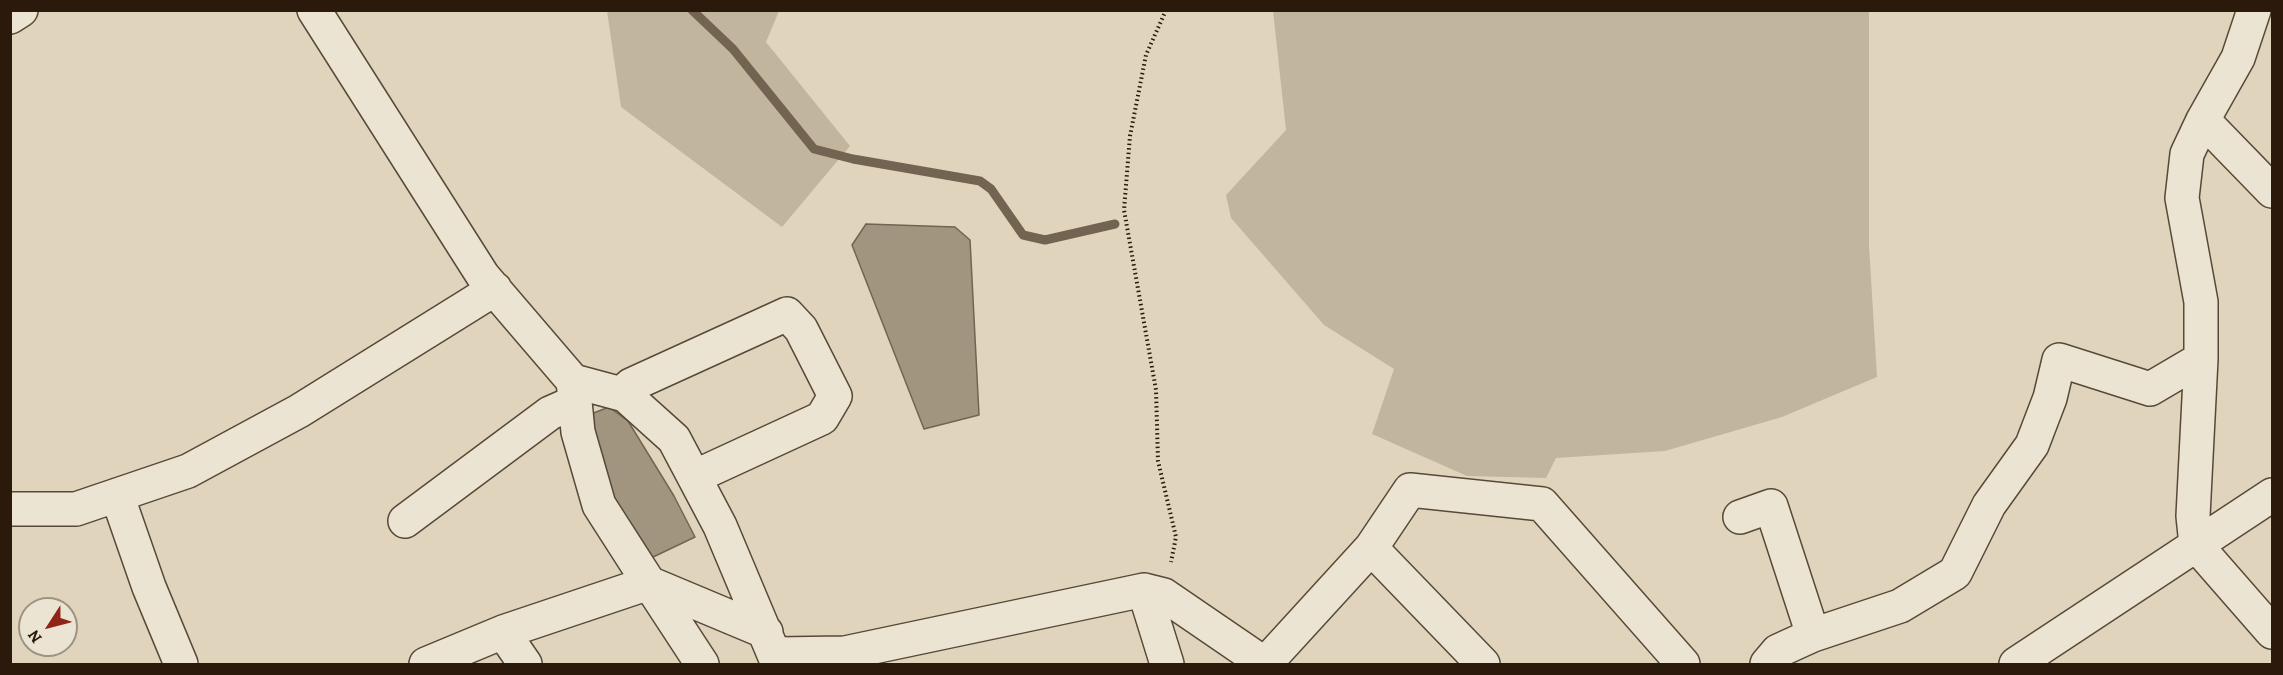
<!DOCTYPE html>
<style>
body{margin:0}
#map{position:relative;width:2283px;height:675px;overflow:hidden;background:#e0d5bc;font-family:Alegreya,serif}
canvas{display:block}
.frame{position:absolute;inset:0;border:12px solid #2b1a0b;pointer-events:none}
.north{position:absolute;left:18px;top:597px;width:60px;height:60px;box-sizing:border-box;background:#ebe4d3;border:2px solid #9e9383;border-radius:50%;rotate:234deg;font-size:16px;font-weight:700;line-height:24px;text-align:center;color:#2b1a0b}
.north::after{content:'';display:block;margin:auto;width:21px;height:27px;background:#8f2418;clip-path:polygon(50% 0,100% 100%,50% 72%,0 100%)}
</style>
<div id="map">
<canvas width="2283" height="675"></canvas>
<div class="frame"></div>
<div class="north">N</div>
</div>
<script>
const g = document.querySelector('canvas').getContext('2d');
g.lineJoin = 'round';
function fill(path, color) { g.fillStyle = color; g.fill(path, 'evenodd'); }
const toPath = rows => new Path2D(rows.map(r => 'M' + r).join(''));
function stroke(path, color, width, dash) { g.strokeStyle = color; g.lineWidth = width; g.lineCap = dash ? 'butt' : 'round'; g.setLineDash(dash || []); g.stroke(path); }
const green = toPath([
 [607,11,779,11,766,42,850,146,782,227,621,107],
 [1273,11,1869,11,1869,245,1877,377,1782,417,1665,451,1556,458,1546,478,1467,476,1372,434,1394,369,1324,325,1231,218,1226,195,1286,130]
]);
const water = toPath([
 [866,224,955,227,970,240,979,415,924,429,852,245,866,224],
 [609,407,628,421,674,496,695,537,649,559,611,502,585,424,591,414,609,407]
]);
const stream = toPath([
 [692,10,733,49,814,149,853,159,980,181,991,189,1023,235,1045,240,1115,224]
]);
const path = toPath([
 [1166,10,1146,55,1130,136,1124,210,1156,390,1158,461,1176,537,1171,562]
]);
const minor = toPath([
 [314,10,483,276,573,381,625,395,674,439,720,526,778,664],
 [2254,10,2238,58,2203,120,2187,154,2182,198,2201,302,2201,359,2193,516,2196,545,2272,632],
 [10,17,21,10],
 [2203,120,2272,191],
 [621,394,631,385,787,314,801,329,835,396,822,418,694,477],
 [117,495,149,587,181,664],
 [10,509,76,509,188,471,299,411,495,289],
 [1740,517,1771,506,1813,635],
 [405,521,550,413,575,402],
 [1371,548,1483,664],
 [649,583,766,632],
 [649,583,702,664],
 [1144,590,1167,664],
 [776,654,845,653,1144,590,1164,595,1265,664],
 [426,664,503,632],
 [525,664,503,632,649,583,599,505,578,432,573,381],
 [1265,664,1371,548,1410,490,1542,504,1683,664],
 [1767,664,1778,651,1813,635,1900,606,1955,573,1989,505,2032,445,2050,398,2059,360,2150,389,2201,359],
 [2016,664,2272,495]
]);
fill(green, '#c1b59e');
fill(water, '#a29580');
stroke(water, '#726451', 1.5);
stroke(stream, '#726451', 9);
stroke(minor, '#584937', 36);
stroke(path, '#2b1a0b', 4, [1.5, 3]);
stroke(minor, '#ebe4d3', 33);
</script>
